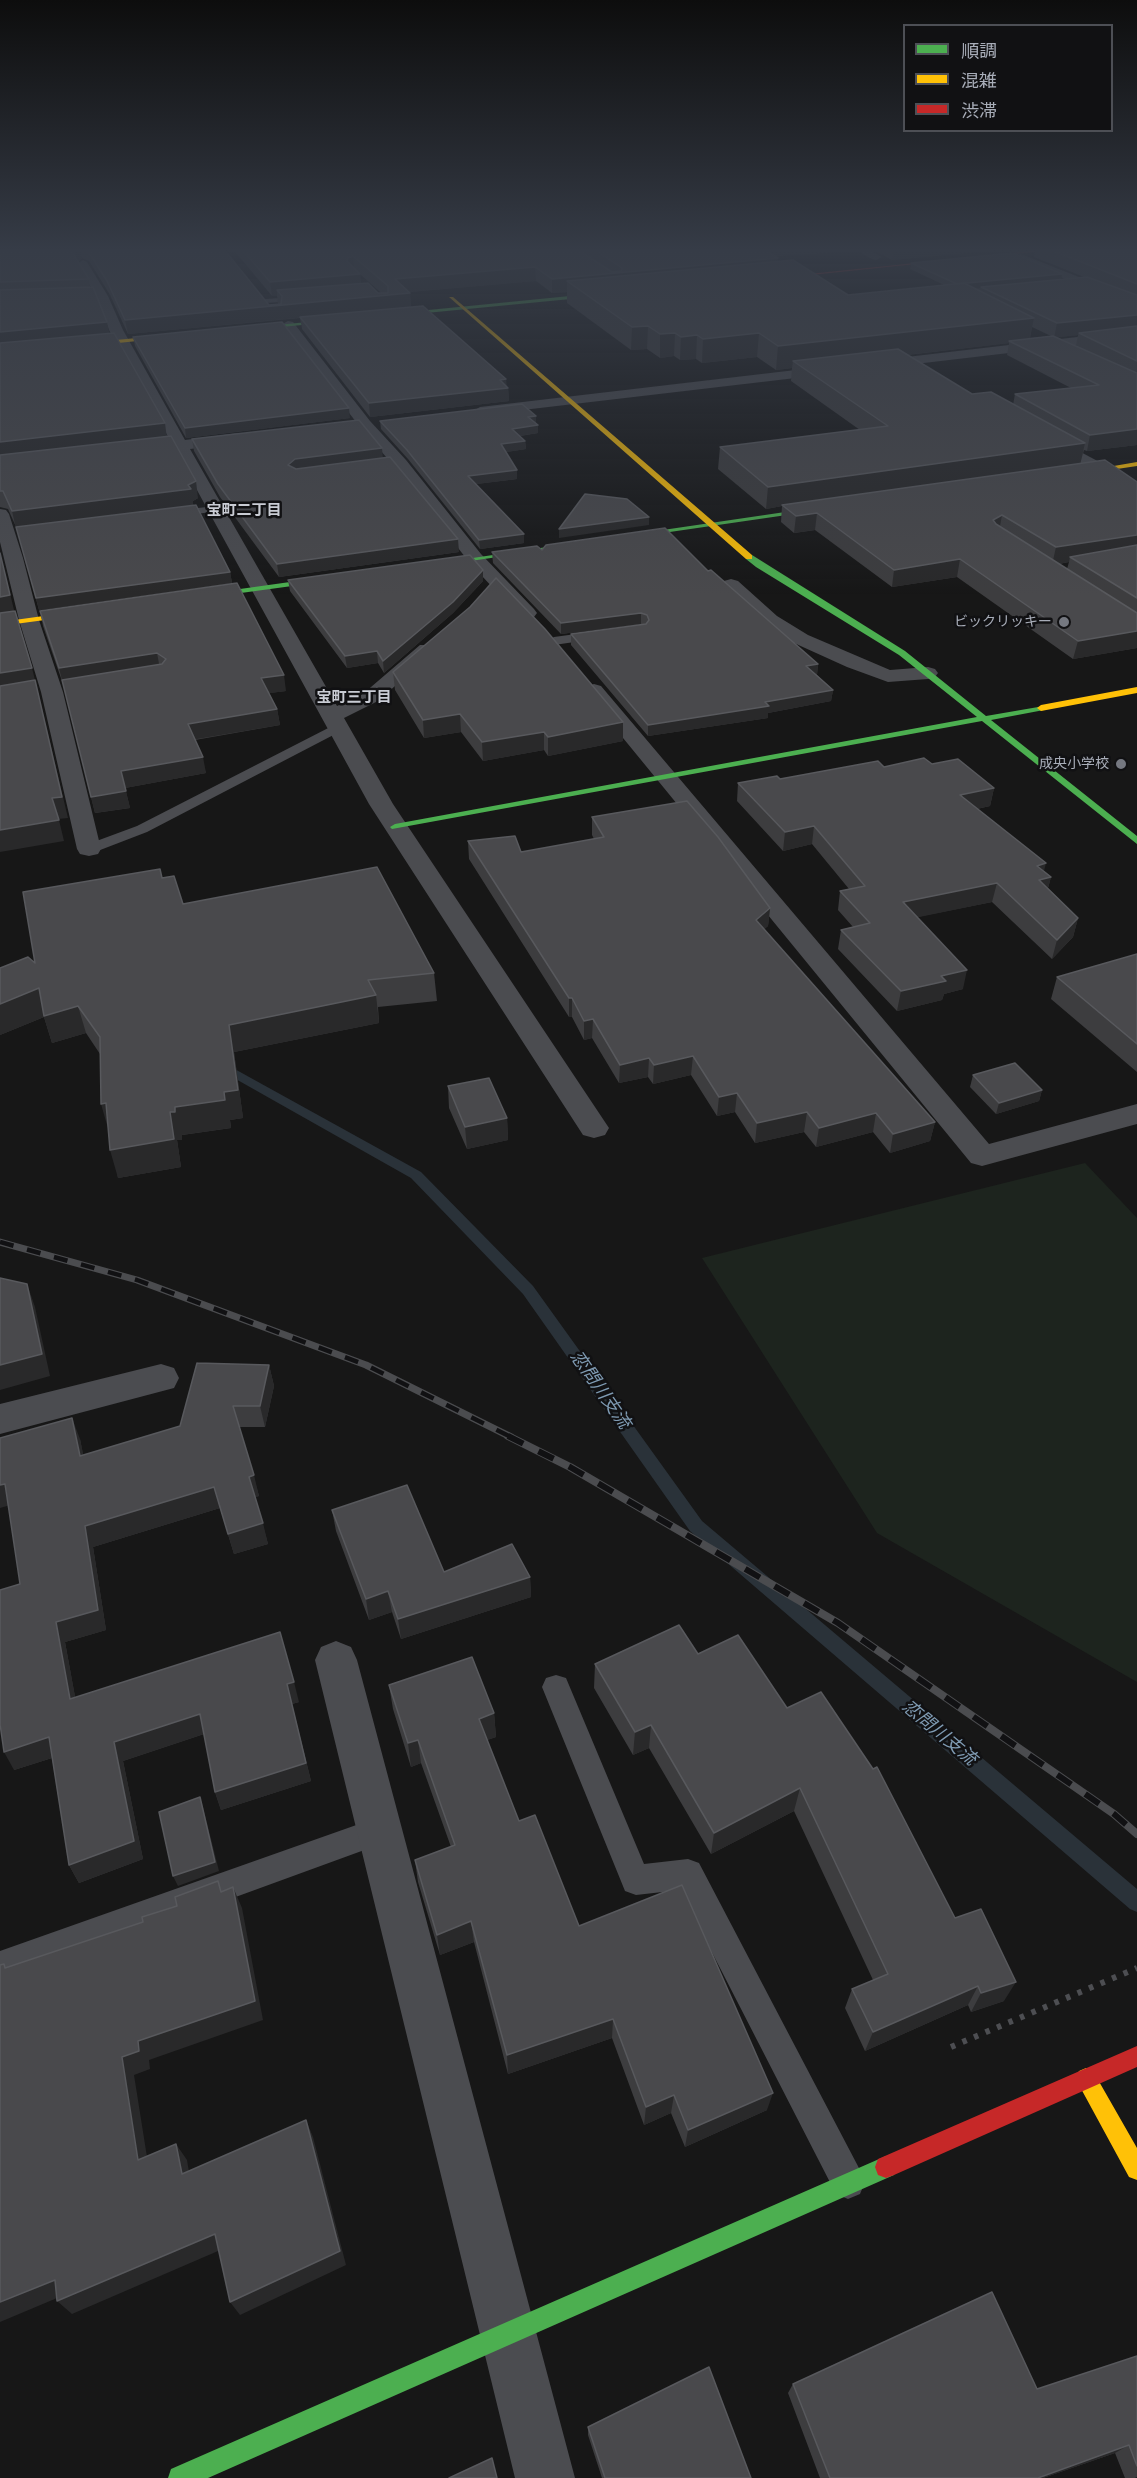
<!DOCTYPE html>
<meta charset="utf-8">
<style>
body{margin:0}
#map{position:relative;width:1137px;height:2478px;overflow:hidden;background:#171717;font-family:"Fira Sans","Noto Sans JP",sans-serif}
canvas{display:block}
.legend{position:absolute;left:903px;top:24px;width:210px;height:108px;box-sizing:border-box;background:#111113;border:2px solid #4d4f55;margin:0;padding:8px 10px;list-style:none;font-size:18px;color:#a8adb8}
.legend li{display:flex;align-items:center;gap:12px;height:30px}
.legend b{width:30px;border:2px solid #4d4f55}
</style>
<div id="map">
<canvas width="1137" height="2478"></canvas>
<ul class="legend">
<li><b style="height:8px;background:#4caf50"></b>順調</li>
<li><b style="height:8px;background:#ffc107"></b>混雑</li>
<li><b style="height:8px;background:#c62828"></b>渋滞</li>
</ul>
</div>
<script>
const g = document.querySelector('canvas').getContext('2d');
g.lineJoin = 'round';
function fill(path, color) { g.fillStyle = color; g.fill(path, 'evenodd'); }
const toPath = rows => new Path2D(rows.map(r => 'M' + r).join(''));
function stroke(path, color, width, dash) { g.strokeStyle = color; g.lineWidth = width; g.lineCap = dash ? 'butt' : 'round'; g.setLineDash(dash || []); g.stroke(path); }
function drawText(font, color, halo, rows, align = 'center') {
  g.font = font + ' "Fira Sans","Noto Sans JP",sans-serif'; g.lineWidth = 5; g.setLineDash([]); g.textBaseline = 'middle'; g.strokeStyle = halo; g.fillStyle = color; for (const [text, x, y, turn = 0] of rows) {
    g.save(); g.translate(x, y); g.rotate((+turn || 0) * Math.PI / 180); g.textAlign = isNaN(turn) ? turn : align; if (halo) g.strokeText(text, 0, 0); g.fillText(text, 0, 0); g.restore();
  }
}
const green = toPath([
 [1085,1163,1137,1218,1137,1682,877,1533,702,1258]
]);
const stream = toPath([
 [222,1062,421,1172,533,1286,702,1521,1137,1889,1137,1912,1130,1909,690,1531,523,1294,411,1178,218,1069,216,1066,218,1063,222,1062]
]);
const path = toPath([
 [951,2047,1137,1968]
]);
const lane = toPath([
 [307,296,310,296,310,300,266,303,262,301,266,299,307,296],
 [216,506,220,507,220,511,171,517,166,514,171,511,216,506],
 [598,631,604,635,602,638,554,645,548,641,554,637,598,631],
 [338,723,343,724,345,727,343,730,147,832,95,852,83,852,81,849,83,846,137,826,338,723],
 [556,1675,566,1678,644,1864,688,1859,699,1863,860,2170,865,2182,860,2194,848,2199,836,2194,680,1890,636,1895,625,1891,542,1687,546,1678,556,1675],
 [379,1817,389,1821,394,1831,389,1841,0,1983,0,1951,379,1817]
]);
const street = toPath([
 [852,248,866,248,882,257,876,260,872,259,852,248],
 [1021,254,1137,300,1137,309,1017,259,1015,257,1021,254],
 [83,260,87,262,108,296,123,330,185,440,238,433,246,438,238,443,190,449,337,706,364,693,420,645,434,645,437,649,378,701,344,718,393,804,609,1128,605,1135,594,1138,583,1135,369,804,175,450,132,456,124,451,132,446,171,442,109,330,96,296,77,264,83,260],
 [288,321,293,322,370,421,406,460,481,554,534,609,537,613,534,617,520,617,469,562,394,466,360,427,283,328,281,325,288,321],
 [1137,330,1137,338,480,415,473,411,480,407,1137,330],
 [1043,432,1137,482,1137,494,1038,440,1035,437,1038,434,1043,432],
 [0,509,6,510,9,514,23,558,39,620,63,692,101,849,98,854,89,856,80,854,77,849,41,692,19,620,0,542,0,509],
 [731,579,738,581,777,616,808,635,890,670,928,667,935,669,938,673,935,677,928,679,888,682,847,667,794,643,763,624,724,589,722,585,724,581,731,579],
 [594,684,601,686,989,1144,1137,1104,1137,1124,982,1166,971,1163,587,694,583,690,587,686,594,684],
 [161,1364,174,1368,179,1378,174,1388,0,1434,0,1404,161,1364],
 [336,1641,351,1647,357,1660,575,2478,515,2478,315,1660,321,1647,336,1641]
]);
const fast = toPath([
 [610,292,612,295,240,331,237,329,610,292],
 [826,506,828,509,429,567,425,565,826,506],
 [746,555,752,555,905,651,986,716,1044,706,1044,710,991,720,1137,836,1137,844,982,721,392,829,390,827,395,824,977,717,899,655,756,567,746,559,746,555],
 [333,576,336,576,336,580,197,599,193,597,197,595,333,576],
 [886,2156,894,2159,897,2167,894,2175,208,2478,168,2478,171,2469,886,2156]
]);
const slow = toPath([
 [449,297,453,297,752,555,752,559,746,559,449,297],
 [179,334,177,337,0,355,0,351,179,334],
 [1137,462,1137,466,1070,476,1067,474,1137,462],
 [87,610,91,612,90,614,0,626,0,622,87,610],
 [1137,687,1137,693,1041,711,1037,708,1041,705,1137,687],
 [1086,2068,1093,2071,1137,2148,1137,2180,1129,2177,1079,2085,1076,2078,1079,2071,1086,2068]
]);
const jam = toPath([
 [1059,248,1073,248,772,279,770,278,1059,248],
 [1137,2046,1137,2067,894,2175,886,2178,878,2175,875,2167,878,2159,1137,2046]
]);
const railFar1 = toPath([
 [0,1242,137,1280,366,1365,511,1437]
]);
const rail = toPath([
 [508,1436,570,1467,838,1623,1114,1814,1137,1834]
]);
const wall = toPath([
 [0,248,223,248,269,305,278,304,277,296,272,296,232,248,854,248,853,251,775,256,777,261,848,295,944,285,910,269,911,263,1062,274,1061,279,1084,277,1034,257,1036,248,1137,248,1137,445,1087,451,1084,450,1080,464,1137,482,1137,648,1073,659,957,577,892,587,815,530,794,533,781,522,782,506,766,509,718,469,720,447,860,430,791,381,792,368,776,370,757,357,702,363,696,359,680,360,674,356,660,358,647,349,631,350,567,303,567,292,552,293,536,281,409,292,410,293,411,307,508,388,509,401,370,417,302,329,300,318,128,334,110,295,89,261,82,258,78,262,89,279,90,287,109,334,167,436,198,498,193,501,193,505,230,572,232,583,39,610,17,529,8,509,0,507],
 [360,274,381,293,378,293,361,283],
 [1032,327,1051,336,1030,338],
 [1078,335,1076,346,1057,337],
 [1009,343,1007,355,1071,388,1015,394,1013,405,972,394,907,355],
 [1069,562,1067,569,1059,564],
 [870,248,1017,248,892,260],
 [133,337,350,418,186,438,135,346],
 [380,421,536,423,538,433,520,436,525,441,526,449,506,452,517,470,517,479,476,484,524,534,524,543,480,549,408,459,381,429],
 [192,439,383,458,459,552,279,577,220,497,194,451],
 [542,550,708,571,818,664,817,675,833,690,831,701,768,713,768,718,648,736,571,645,571,634,643,625,641,624,561,634,493,563,492,552],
 [288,580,483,581,453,613,384,673,378,663,347,668,290,591],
 [40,611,286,691,269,693,277,709,280,725,195,740,206,773,125,788,130,808,95,813,63,684,43,626],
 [393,672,623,741,548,756,544,750,483,761,461,732,424,738,395,690],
 [932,764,994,788,990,806,977,809,1051,877,1048,888,1078,918,1073,937,1052,959,992,902,917,917,963,989,944,994,942,1000,897,1011,838,949,841,930,853,927,838,910,840,891,849,889,812,844,783,851,737,801,738,783,884,767],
 [592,817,770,908,768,926,764,929,935,1122,930,1141,890,1153,873,1132,816,1147,804,1132,755,1143,735,1112,717,1116,691,1075,653,1084,648,1077,619,1083,592,1038,584,1040,572,1017,569,1017,469,859,468,841,521,852,594,839,592,835],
 [162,878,183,904,434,973,437,1001,378,1007,379,1023,234,1052,243,1118,230,1120,231,1128,182,1135,182,1140,177,1140,181,1167,118,1178,100,1054,86,1033,52,1043,44,1017,0,1035,0,968,35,963],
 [1137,954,1137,1072,1051,999,1057,977],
 [973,1075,1042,1090,1039,1101,996,1114,970,1087],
 [448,1086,507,1118,508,1140,467,1149,449,1108],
 [269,1365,274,1386,265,1427,239,1427,259,1496,255,1497,268,1544,234,1554,220,1508,93,1547,106,1630,65,1642,75,1697,299,1702,292,1704,311,1781,221,1810,215,1792,204,1734,123,1761,143,1859,79,1883,69,1865,52,1758,14,1770,20,1584,80,1439,83,1455,180,1426],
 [332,1510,444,1572,530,1577,531,1597,401,1639,392,1612,369,1620,336,1531],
 [698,1654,787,1708,955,1918,1004,2001,971,2012,968,2005,865,2051,845,2008,852,1989,873,1980,794,1811,711,1854,649,1748,633,1755,594,1688,595,1664],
 [389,1685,494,1713,496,1737,487,1740,519,1821,579,1926,767,2110,685,2147,671,2113,644,2125,612,2038,508,2074,474,1942,440,1955,418,1882,415,1860,451,1847,421,1763,411,1767,393,1709],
 [1137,2356,1137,2477,1135,2478,1125,2478,1115,2453,1043,2478,820,2478,788,2393,793,2384,1037,2389],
 [588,2427,751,2478,602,2478,588,2435]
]);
const shadedWall = toPath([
 [77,248,80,248,82,258,75,265,72,252],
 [756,248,854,248,853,251,756,257],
 [894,248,1017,248,892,260],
 [353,256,354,269,347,261,348,258],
 [778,258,777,271,567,281,567,292,552,293,552,279],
 [535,267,536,281,396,293,395,279],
 [360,274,361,287,277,290,277,296,272,296,270,282],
 [1062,274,1061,281,981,287,981,288,956,291,957,284],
 [410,293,411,307,128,334,125,320],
 [1137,315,1137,328,1079,333,1078,335,1054,338,1057,323],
 [1034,318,1029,341,1009,341,1009,343,801,367,793,361,792,368,776,370,778,346],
 [107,322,110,336,0,347,0,332],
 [648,326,647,349,631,350,632,327],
 [675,333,674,356,660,358,660,334],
 [759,333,757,357,702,363,703,339],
 [697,335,696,359,680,360,681,337],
 [506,379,507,388,508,388,509,401,370,417,369,403],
 [349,408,350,418,186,438,185,428],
 [536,416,536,424,528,417],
 [165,423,167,439,0,459,0,442],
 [538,425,538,433,512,437,512,429],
 [1137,429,1137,445,1087,451,1090,435],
 [525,441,526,449,501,453,501,444],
 [1085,443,1080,465,782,505,782,506,766,509,768,487],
 [382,448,383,460,297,471,288,465,295,459],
 [517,470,517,479,469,485,468,476],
 [196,481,198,498,193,501,193,507,16,529,12,511,188,485],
 [817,513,815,530,794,533,796,516],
 [1002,515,999,532,993,520],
 [649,517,649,525,559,538,559,529],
 [524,534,524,543,480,549,479,540],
 [1137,535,1137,550,1070,557,1069,562,1052,565,1056,547],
 [458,539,459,552,279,577,277,564],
 [0,552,15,614,0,616],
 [960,559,957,577,892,587,894,570],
 [483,570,483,581,453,613,384,673,383,661],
 [230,572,232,583,39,610,36,598],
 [641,613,641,624,561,634,561,623],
 [1137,631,1137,648,1073,659,1078,641],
 [377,651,378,663,347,668,345,656],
 [157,653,160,669,63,684,59,668],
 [818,664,817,675,806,666],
 [32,668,40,700,68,818,58,819,0,694,0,673],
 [284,675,286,691,263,694,261,678],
 [833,690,831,701,768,713,768,718,648,736,648,725,765,702],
 [277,709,280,725,191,740,188,724],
 [460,714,461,732,424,738,423,720],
 [623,722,623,741,548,756,548,737],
 [544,732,544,750,483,761,482,742],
 [203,757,206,773,125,788,121,771],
 [994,788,990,806,957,813,960,795],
 [126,791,130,808,95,813,91,797],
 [59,820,64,841,0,852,0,830],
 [814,826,812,844,783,851,785,832],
 [1046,863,1042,879,1051,877,1046,895,1034,898,1037,866],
 [997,883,992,902,900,921,903,902],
 [770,908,768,926,754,939,756,920],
 [1078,918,1073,937,1052,959,1057,940],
 [967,970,963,989,944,994,942,1000,897,1011,901,991,941,976],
 [39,988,78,1006,86,1033,52,1043,44,1017,0,1035,0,1004],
 [376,995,379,1023,234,1052,243,1118,230,1120,231,1128,182,1135,182,1140,177,1140,181,1167,118,1178,110,1150,170,1112,175,1107,224,1092,229,1025],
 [569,998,572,998,572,1017,569,1017],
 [593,1019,592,1038,584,1040,584,1021],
 [693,1056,691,1075,653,1084,654,1065],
 [649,1058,648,1077,619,1083,620,1065],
 [1042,1090,1039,1101,996,1114,999,1103],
 [737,1093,735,1112,717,1116,719,1097],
 [106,1103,109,1132,101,1104],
 [807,1112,804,1132,755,1143,757,1123],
 [876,1113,873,1132,816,1147,819,1128],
 [507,1118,508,1140,467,1149,465,1127],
 [935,1122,930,1141,890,1153,893,1134],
 [27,1284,35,1307,50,1376,0,1390,0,1365],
 [269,1365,274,1386,265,1427,260,1406],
 [72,1418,80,1439,88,1477,80,1456],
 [254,1475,259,1496,254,1498,249,1477],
 [5,1484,14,1504,0,1508,0,1485],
 [214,1487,220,1508,93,1547,106,1630,65,1642,79,1718,70,1699,56,1622,85,1526],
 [263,1523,268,1544,234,1554,228,1534],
 [530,1577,531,1597,401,1639,398,1619],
 [388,1591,392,1612,369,1620,366,1599],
 [294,1682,299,1702,292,1704,311,1781,221,1810,215,1792,287,1684],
 [494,1713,496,1737,481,1742,479,1719],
 [200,1714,207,1733,123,1761,143,1859,79,1883,69,1865,114,1742],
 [651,1725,649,1748,633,1755,635,1732],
 [49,1737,58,1756,14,1770,4,1752],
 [418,1740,421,1763,411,1767,408,1743],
 [800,1788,794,1811,711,1854,714,1833],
 [200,1797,203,1807,219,1871,178,1886,173,1876],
 [233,1887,242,1908,263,2020,149,2060,150,2069,134,2075,150,2176,138,2160,122,2057,138,2041],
 [471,1921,474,1942,440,1955,437,1935],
 [1016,1982,1004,2001,971,2012,981,1993],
 [978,1986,968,2005,865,2051,873,2032],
 [613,2019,612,2038,508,2074,507,2055],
 [773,2093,767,2110,685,2147,688,2130],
 [674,2095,671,2113,644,2125,646,2107],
 [306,2120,313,2137,346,2265,240,2315,230,2302],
 [176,2144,187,2160,192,2190,182,2174],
 [215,2234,225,2248,72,2314,57,2301],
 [55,2280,69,2293,0,2322,0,2302],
 [1129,2445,1115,2453,1043,2478,1036,2478]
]);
const building = toPath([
 [0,248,77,248,72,252,89,279,0,282,0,248],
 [86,248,223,248,269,305,281,304,282,296,277,290,368,283,378,293,388,293,388,286,353,256,348,258,347,261,360,274,270,282,241,248,575,248,612,272,621,271,622,268,592,248,762,248,778,258,552,279,535,267,395,279,410,293,125,320,107,281,86,248],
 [1046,248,1120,248,1137,251,1137,284,1046,248],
 [1013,253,1062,274,957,284,911,263,1013,253],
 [793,260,848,295,964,283,1034,318,778,346,759,333,703,339,697,335,681,337,675,333,660,334,648,326,632,327,567,281,793,260],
 [1087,277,1137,295,1137,315,1057,323,981,287,1087,277],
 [93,287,107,322,0,332,0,290,93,287],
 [423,306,506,379,500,380,508,388,369,403,300,317,423,306],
 [282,322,349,408,185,428,133,337,282,322],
 [1137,326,1137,361,1079,333,1137,326],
 [114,333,165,423,0,442,0,343,114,333],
 [1053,336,1137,373,1137,429,1090,435,1015,394,1099,385,1009,341,1053,336],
 [898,349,972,394,991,392,1085,443,768,487,720,447,888,426,793,361,898,349],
 [522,404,536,416,528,417,538,425,512,429,525,441,501,444,517,470,468,476,524,534,479,540,407,450,380,421,522,404],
 [359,420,382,448,295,459,288,465,296,469,390,457,458,539,277,564,218,484,192,439,359,420],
 [171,436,196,481,188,485,191,489,12,511,3,491,0,491,0,455,171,436],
 [1105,460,1137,482,1137,535,1056,547,1002,515,993,520,996,524,1137,613,1137,631,1078,641,960,559,894,570,817,513,796,516,782,505,1105,460],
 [585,494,627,499,649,517,559,529,585,494],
 [196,505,230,572,36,598,16,527,196,505],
 [665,528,708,571,711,570,818,664,806,666,833,690,765,702,769,706,648,725,571,634,646,624,649,620,647,615,641,613,561,623,492,552,537,546,542,550,546,545,665,528],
 [1137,545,1137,598,1070,557,1137,545],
 [0,553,10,595,0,597,0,553],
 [470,555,483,570,453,602,383,661,377,651,345,656,288,580,470,555],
 [496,578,545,629,623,722,548,737,544,732,482,742,460,714,423,720,393,672,470,607,496,578],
 [237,583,284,675,261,678,277,709,188,724,203,757,121,771,126,791,91,797,62,680,162,664,166,659,157,653,59,668,40,611,237,583],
 [15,611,32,668,0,673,0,613,15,611],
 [35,680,62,797,52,798,59,820,0,830,0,686,35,680],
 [924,758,932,764,958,759,994,788,960,795,1046,863,1037,866,1051,877,1039,880,1078,918,1057,940,997,883,903,902,967,970,941,976,946,981,901,991,841,930,870,923,840,891,865,886,814,826,785,832,738,783,777,776,780,779,878,761,884,767,924,758],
 [687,801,718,837,770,908,756,920,935,1122,893,1134,876,1113,819,1128,807,1112,757,1123,737,1093,719,1097,693,1056,654,1065,649,1058,620,1065,593,1019,584,1021,572,998,569,998,468,841,515,836,521,852,604,837,592,817,687,801],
 [377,867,434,973,368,980,376,995,229,1025,238,1090,224,1092,225,1100,175,1107,175,1112,170,1112,174,1139,110,1150,106,1103,101,1104,100,1037,78,1006,44,1016,39,988,0,1004,0,968,28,957,35,963,23,892,160,869,162,878,174,876,183,904,377,867],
 [1137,954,1137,1044,1057,977,1137,954],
 [1015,1063,1042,1090,999,1103,973,1075,1015,1063],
 [489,1078,507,1118,465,1127,448,1086,489,1078],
 [0,1278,27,1284,42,1354,0,1365,0,1278],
 [197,1363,269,1365,260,1406,233,1406,254,1475,249,1477,263,1523,228,1534,214,1487,85,1526,98,1610,56,1622,70,1699,280,1632,294,1682,287,1684,306,1763,215,1792,200,1714,114,1742,134,1841,69,1865,49,1737,4,1752,0,1724,0,1590,20,1584,5,1484,0,1485,0,1438,72,1418,80,1456,180,1426,197,1363],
 [407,1485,444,1572,512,1544,530,1577,398,1619,388,1591,366,1599,332,1510,407,1485],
 [679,1625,698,1654,738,1635,787,1708,821,1692,873,1769,877,1767,955,1918,981,1909,1016,1982,981,1993,978,1986,873,2032,852,1989,888,1974,800,1788,714,1833,651,1725,635,1732,595,1664,679,1625],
 [472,1657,494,1713,479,1719,519,1821,535,1815,579,1926,682,1885,773,2093,688,2130,674,2095,646,2107,613,2019,507,2055,471,1921,437,1935,415,1860,455,1845,418,1740,408,1743,389,1685,472,1657],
 [200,1797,215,1862,173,1876,159,1812,200,1797],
 [218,1881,221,1892,233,1887,255,2001,138,2041,139,2051,122,2057,138,2160,176,2144,182,2174,306,2120,340,2251,230,2302,215,2234,57,2301,55,2280,0,2302,0,1965,4,1964,5,1968,143,1922,142,1917,177,1906,175,1897,218,1881],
 [992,2292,1037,2389,1137,2356,1137,2466,1129,2445,1038,2478,830,2478,793,2384,992,2292],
 [709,2367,751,2478,605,2478,588,2427,709,2367],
 [492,2458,497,2478,449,2478,492,2458]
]);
const markers = [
 [1064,622,6,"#757880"],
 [1121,764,6,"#757880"]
];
const farPoinames = [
 ["ビックリッキー",1052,622],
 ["成央小学校",1109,764]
];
const farNeighbourhoodnames = [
 ["宝町二丁目",244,511],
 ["宝町三丁目",354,698]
];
const waterNames = [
 ["恋問川支流",600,1390,55],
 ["恋問川支流",939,1733,40]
];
fill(green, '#1d241e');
fill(stream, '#2a3239');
stroke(path, '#4d4e52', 6, [4.5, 8]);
fill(lane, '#4b4c50');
fill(street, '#4b4c50');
fill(fast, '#4caf50');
fill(slow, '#ffc107');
fill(jam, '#c62828');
stroke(railFar1, '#4b4c4f', 7);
stroke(rail, '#4b4c4f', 8);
stroke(railFar1, '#111113', 4.5, [14]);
stroke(rail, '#111113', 6, [17]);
fill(wall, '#3d3d3f');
fill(shadedWall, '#29292a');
fill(building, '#49494c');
stroke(building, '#58595d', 1.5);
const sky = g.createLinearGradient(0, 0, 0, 595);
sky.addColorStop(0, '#0d0d0d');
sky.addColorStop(0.42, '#363c47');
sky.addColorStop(1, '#363c4700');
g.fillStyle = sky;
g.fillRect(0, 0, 1137, 595);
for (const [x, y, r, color] of markers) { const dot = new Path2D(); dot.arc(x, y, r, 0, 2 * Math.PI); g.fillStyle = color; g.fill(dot); stroke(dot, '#111113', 2); }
drawText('14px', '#a8adb8', '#111113', farPoinames, 'right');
drawText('bold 15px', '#c9ccd4', '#111113', farNeighbourhoodnames);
drawText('italic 18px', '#7f9bb3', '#111113', waterNames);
</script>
